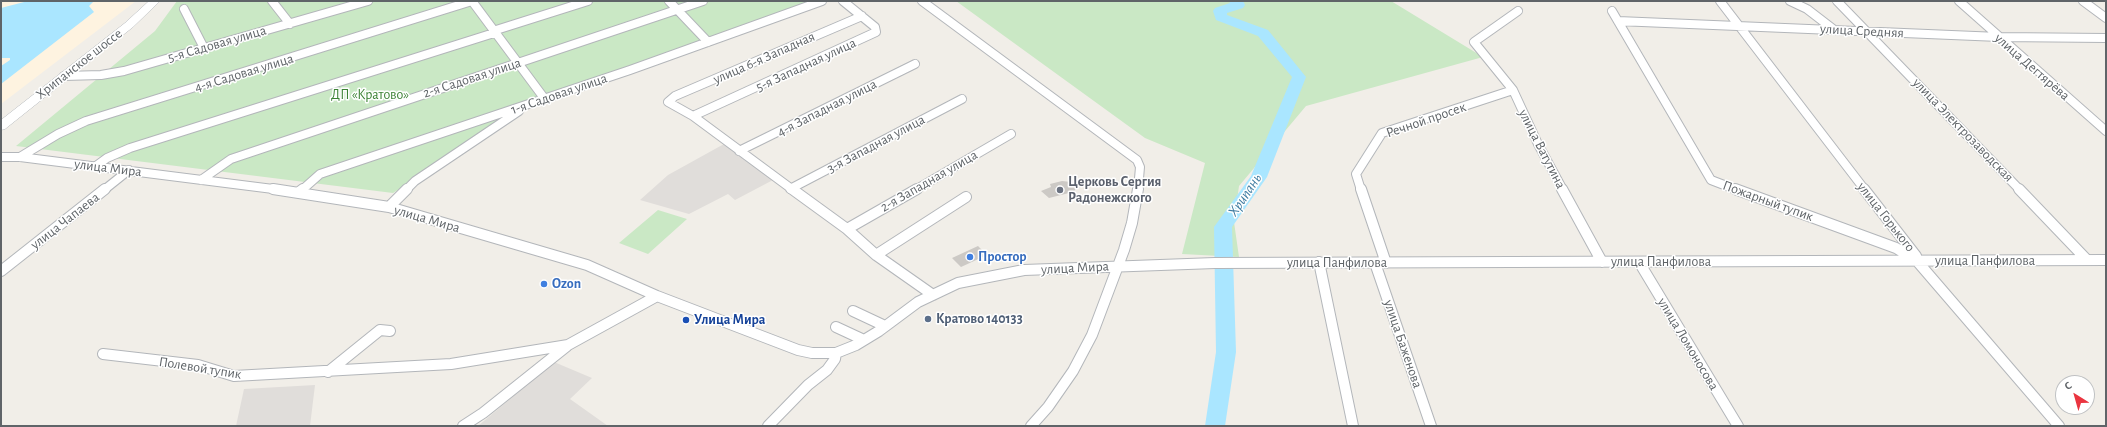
<!DOCTYPE html>
<meta charset="utf-8">
<style>
body{margin:0}
#map{position:relative;width:2107px;height:427px;overflow:hidden;background:#f1eee8;font-family:"Alegreya Sans",sans-serif}
canvas{display:block}
.frame{position:absolute;inset:0;border:2px solid #5f6468;pointer-events:none}
.north{position:absolute;left:2055px;top:375px;width:40px;height:40px;box-sizing:border-box;background:#fff;border:1px solid #bfc1c3;border-radius:50%;rotate:323deg;font-size:11px;font-weight:700;line-height:16px;text-align:center;color:#5f6468}
.north::after{content:'';display:block;margin:auto;width:14px;height:18px;background:#ea3540;clip-path:polygon(50% 0,100% 100%,50% 72%,0 100%)}
</style>
<div id="map">
<canvas width="2107" height="427"></canvas>
<div class="frame"></div>
<div class="north">С</div>
</div>
<script>
const g = document.querySelector('canvas').getContext('2d');
g.lineJoin = 'round';
function fill(path, color) { g.fillStyle = color; g.fill(path, 'evenodd'); }
const toPath = rows => new Path2D(rows.map(r => 'M' + r).join(''));
function stroke(path, color, width, dash) { g.strokeStyle = color; g.lineWidth = width; g.lineCap = dash ? 'butt' : 'round'; g.setLineDash(dash || []); g.stroke(path); }
function drawText(font, color, halo, rows, align = 'center') {
  g.font = font + ' "Alegreya Sans",sans-serif'; g.lineWidth = 3; g.setLineDash([]); g.textBaseline = 'middle'; g.strokeStyle = halo; g.fillStyle = color; for (const [text, x, y, turn = 0] of rows) {
    g.save(); g.translate(x, y); g.rotate((+turn || 0) * Math.PI / 180); g.textAlign = isNaN(turn) ? turn : align; if (halo) g.strokeText(text, 0, 0); g.fillText(text, 0, 0); g.restore();
  }
}
const commercial = toPath([
 [1,1,136,1,1,104]
]);
const industrial = toPath([
 [724,144,773,180,735,200,728,194,689,214,640,200,668,175],
 [554,362,592,378,570,399,608,426,478,426],
 [315,385,310,426,236,426,244,389]
]);
const green = toPath([
 [177,1,814,1,533,104,393,193,16,146,155,31],
 [956,1,1391,1,1483,57,1306,106,1239,186,1234,222,1239,257,1182,254,1205,163,1145,138],
 [658,210,687,219,648,254,619,243]
]);
const water = toPath([
 [28,1,94,1,89,6,94,12,1,84,1,66,10,60,10,58,1,58,1,8]
]);
const river = toPath([
 [1229,1,1243,1,1245,5,1243,8,1227,13,1227,15,1268,30,1306,77,1267,177,1232,227,1236,352,1225,426,1205,426,1216,352,1214,227,1251,176,1292,77,1258,36,1216,20,1213,11,1215,8,1230,3,1229,1]
]);
const building = toPath([
 [1062,181,1071,182,1077,188,1073,192,1049,198,1041,191,1051,187,1050,184],
 [978,246,987,255,961,267,952,258]
]);
const minorFar1 = toPath([
 [272,1,290,24],
 [472,1,544,98],
 [669,1,708,42],
 [922,1,1137,160,1140,167,1138,190],
 [1720,1,1865,190],
 [1790,1,1807,9,1833,29],
 [1837,1,2020,190],
 [1959,1,2106,131],
 [2083,1,2106,18],
 [184,9,204,48],
 [1518,11,1474,42,1513,90,1538,144,1563,190],
 [1612,11,1711,180,1737,190],
 [1618,21,1999,37,2106,38],
 [493,31,588,1],
 [64,76,101,75,124,71,368,1],
 [693,116,876,32,875,27,843,1],
 [739,151,915,64],
 [1,157,20,157,281,190],
 [20,157,58,134,86,121,472,1],
 [96,166,107,158,130,148,494,33],
 [201,180,231,159,703,1],
 [790,189,962,99],
 [104,190,129,170],
 [302,190,320,174,630,70,822,1],
 [406,190,415,181,519,111],
 [793,190,693,116,668,102,675,96,862,16],
 [915,190,1011,134],
 [1361,190,1356,174,1382,133,1513,90]
]);
const minor = toPath([
 [273,189,389,207,587,265,657,296,798,350,812,353,836,353,856,345,879,331,918,302,958,283,1024,270,1215,263,2106,260],
 [792,189,847,229,876,255,933,295],
 [1361,189,1386,263],
 [1562,189,1602,262],
 [1735,189,1896,248,1917,261],
 [1864,189,1916,256,1917,261,2059,426],
 [2019,189,2087,260],
 [299,192,303,189],
 [389,207,407,189],
 [847,229,917,189],
 [876,255,966,197],
 [1319,262,1353,426],
 [1639,262,1738,426],
 [1375,263,1431,426],
 [1,271,105,189],
 [853,311,885,326],
 [836,327,864,340],
 [103,354,198,365,234,376,451,364,568,345,657,296],
 [328,372,380,330,390,331],
 [463,426,483,413,567,346],
 [768,426,808,385,827,370,835,359,836,353],
 [1031,426,1048,407,1073,371,1092,335,1124,250,1132,223,1138,189]
]);
const secondary = toPath([
 [149,1,160,1,133,27,5,129,1,130,1,120,125,23,149,1]
]);
const markers = [
 [1060,190,4,"#6b7280"],
 [970,257,4,"#3f7fe0"],
 [544,284,4,"#3f7fe0"],
 [928,319,4,"#5c6f8a"],
 [686,320,4,"#1a4fb4"]
];
const streetNames = [
 ["улица Средняя",1862,31,3],
 ["5-я Садовая улица",217,44,-16],
 ["улица 6-я Западная",764,58,-24],
 ["Хрипанское шоссе",79,64,-38],
 ["5-я Западная улица",806,65,-25],
 ["улица Дегтярёва",2032,67,41],
 ["4-я Садовая улица",244,73,-17],
 ["2-я Садовая улица",472,78,-18],
 ["1-я Садовая улица",559,94,-19],
 ["4-я Западная улица",827,108,-27],
 ["Речной просек",1426,120,-19],
 ["улица Электрозаводская",1963,130,46],
 ["3-я Западная улица",876,144,-28],
 ["улица Ватутина",1542,149,63],
 ["улица Мира",108,168,7],
 ["2-я Западная улица",929,181,-30],
 ["Пожарный тупик",1768,201,20],
 ["улица Горького",1886,217,52],
 ["улица Мира",427,219,16],
 ["улица Чапаева",65,221,-38],
 ["улица Панфилова",1985,261],
 ["улица Панфилова",1661,262],
 ["улица Панфилова",1337,263],
 ["улица Мира",1075,268,-3],
 ["улица Баженова",1403,344,71],
 ["улица Ломоносова",1688,344,59],
 ["Полевой тупик",200,368,9]
];
const parkNames = [
 ["ДП «Кратово»",370,95]
];
const worshipNames = [
 ["Церковь Сергия",1068,182],
 ["Радонежского",1068,198]
];
const shopNames = [
 ["Простор",978,257],
 ["Ozon",552,284]
];
const serviceNames = [
 ["Кратово 140133",936,319]
];
const transitNames = [
 ["Улица Мира",694,320]
];
const waterNames = [
 ["Хрипань",1245,195,-56]
];
fill(commercial, '#fef3e0');
fill(industrial, '#e0ddda');
fill(green, '#cae8c5');
fill(water, '#aae6ff');
fill(river, '#aae6ff');
fill(building, '#ccc9c5');
stroke(minorFar1, '#b3b6ba', 10);
stroke(minor, '#b3b6ba', 12);
stroke(secondary, '#b4b8bc', 1);
stroke(minorFar1, '#fff', 8);
stroke(minor, '#fff', 10);
fill(secondary, '#fff');
for (const [x, y, r, color] of markers) { const dot = new Path2D(); dot.arc(x, y, r, 0, 2 * Math.PI); g.fillStyle = color; g.fill(dot); stroke(dot, '#fff', 1.5); }
drawText('14px', '#5f6468', '#fff', streetNames);
drawText('14px', '#3b8234', '#fff', parkNames);
drawText('bold 14px', '#5b616d', '#fff', worshipNames, 'left');
drawText('bold 14px', '#366cbe', '#fff', shopNames, 'left');
drawText('bold 14px', '#4e5e75', '#fff', serviceNames, 'left');
drawText('bold 14px', '#164399', '#fff', transitNames, 'left');
drawText('italic 15px', '#3f7ca1', '#fff', waterNames);
</script>
